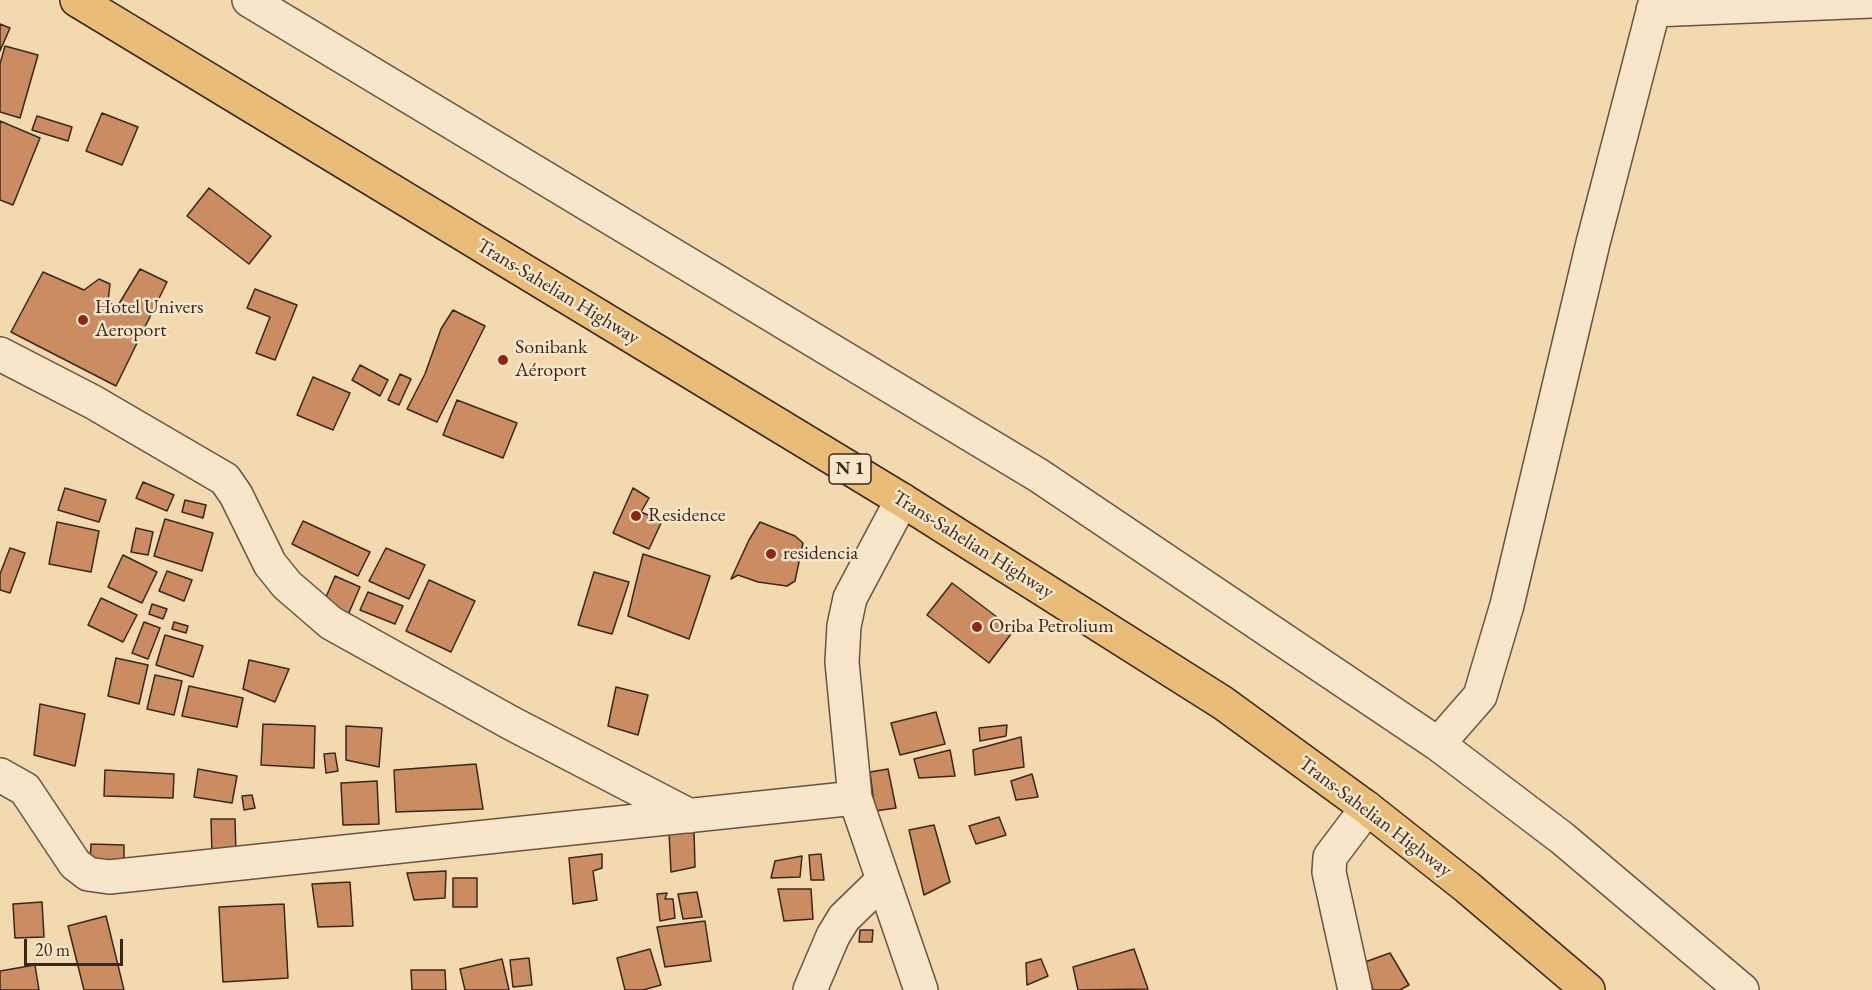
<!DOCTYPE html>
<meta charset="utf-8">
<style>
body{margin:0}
#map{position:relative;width:1872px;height:990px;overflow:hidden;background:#f2d9ae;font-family:"EB Garamond",serif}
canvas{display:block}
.scale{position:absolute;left:24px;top:939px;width:99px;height:27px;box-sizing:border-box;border:3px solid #3a271f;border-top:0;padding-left:8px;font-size:18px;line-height:21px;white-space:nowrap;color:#3a271f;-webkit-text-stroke:4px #f7e6ca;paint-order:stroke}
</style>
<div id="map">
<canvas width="1872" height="990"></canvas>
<div class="scale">20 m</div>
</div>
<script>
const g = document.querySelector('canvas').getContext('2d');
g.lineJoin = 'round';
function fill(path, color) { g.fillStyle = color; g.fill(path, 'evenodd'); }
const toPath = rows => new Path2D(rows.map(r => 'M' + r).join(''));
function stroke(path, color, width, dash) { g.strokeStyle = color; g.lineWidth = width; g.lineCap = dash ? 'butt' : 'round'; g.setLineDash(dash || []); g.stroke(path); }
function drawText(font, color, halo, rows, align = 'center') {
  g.font = font + ' "EB Garamond",serif'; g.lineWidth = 5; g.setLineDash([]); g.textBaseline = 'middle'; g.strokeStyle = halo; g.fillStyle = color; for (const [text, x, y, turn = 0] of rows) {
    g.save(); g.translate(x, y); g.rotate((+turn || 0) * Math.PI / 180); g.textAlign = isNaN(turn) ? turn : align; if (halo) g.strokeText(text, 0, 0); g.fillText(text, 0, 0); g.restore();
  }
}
const building = toPath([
 [0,24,10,28,0,51,0,24],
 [5,46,38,55,20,118,0,112,0,64,5,46],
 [102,113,138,127,122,165,86,151,102,113],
 [37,116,72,127,68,141,32,130,37,116],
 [0,121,40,138,13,205,0,200,0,121],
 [209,188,271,236,249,264,187,216,209,188],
 [140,269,167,282,116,386,11,332,43,272,84,290,99,279,110,284,108,302,117,307,140,269],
 [255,289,297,305,275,360,256,353,270,317,247,308,255,289],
 [453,310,485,326,437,422,407,409,425,374,441,329,453,310],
 [360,365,388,380,380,396,352,380,360,365],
 [400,374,411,379,399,405,388,400,400,374],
 [313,377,350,393,333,430,297,415,313,377],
 [457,400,517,423,503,458,443,435,457,400],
 [143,482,174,495,167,511,136,498,143,482],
 [65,488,106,500,99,522,58,510,65,488],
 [633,488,649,498,641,512,662,521,649,549,613,533,633,488],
 [185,500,206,505,203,518,182,512,185,500],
 [165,519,213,533,202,571,154,556,165,519],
 [303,521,370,552,358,576,292,544,303,521],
 [57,522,99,531,91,572,49,564,57,522],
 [760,522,795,536,803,543,795,581,787,586,758,582,738,575,731,579,749,540,760,522],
 [136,528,153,532,148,555,131,552,136,528],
 [10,548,25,553,10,593,0,590,0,574,10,548],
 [386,548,425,565,409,599,369,581,386,548],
 [643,554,710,576,689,639,628,616,643,554],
 [123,555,157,572,142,603,108,587,123,555],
 [167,571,192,580,184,601,159,591,167,571],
 [594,572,629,582,612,634,578,625,594,572],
 [335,576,360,587,348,615,323,604,335,576],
 [429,580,475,601,451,652,406,631,429,580],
 [952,583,1014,630,989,663,927,615,952,583],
 [368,592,403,606,395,624,360,610,368,592],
 [101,598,137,615,123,642,88,625,101,598],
 [152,604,167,609,163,619,149,614,152,604],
 [144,622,160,628,148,659,132,653,144,622],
 [174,622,188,626,186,633,172,629,174,622],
 [165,635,203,646,193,677,156,665,165,635],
 [116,658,148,665,139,704,108,696,116,658],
 [249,660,289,669,275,702,243,689,249,660],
 [155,675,182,681,174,715,147,709,155,675],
 [189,686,243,698,237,727,182,716,189,686],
 [616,687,648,695,638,735,608,726,616,687],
 [40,704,85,714,75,766,34,755,40,704],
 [936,712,945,744,900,755,891,723,936,712],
 [263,724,315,726,314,768,261,765,263,724],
 [1007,725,1006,736,980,741,979,728,1007,725],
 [346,726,382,728,379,767,346,760,346,726],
 [1021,737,1024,767,975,775,973,750,1021,737],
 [950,750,955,776,919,778,914,759,950,750],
 [335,753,338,771,326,773,324,754,335,753],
 [476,764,483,809,396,812,394,770,476,764],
 [198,769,237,776,232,803,194,797,198,769],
 [888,769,896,808,875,811,870,772,888,769],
 [105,770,174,774,173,798,104,796,105,770],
 [1032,774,1038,797,1016,800,1011,781,1032,774],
 [377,781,379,824,343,825,341,783,377,781],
 [252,795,255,808,244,810,242,796,252,795],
 [999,817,1006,835,976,844,969,826,999,817],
 [211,819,235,819,236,855,212,855,211,819],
 [934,825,950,882,924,895,909,830,934,825],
 [694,831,695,867,671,872,669,832,694,831],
 [91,844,124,845,124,862,90,862,91,844],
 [602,854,602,868,593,871,597,900,573,904,569,858,602,854],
 [821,854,824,880,811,880,809,855,821,854],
 [802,856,800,877,771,878,775,861,802,856],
 [446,871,445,898,414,900,407,873,446,871],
 [453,878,477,878,477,907,453,907,453,878],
 [350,882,353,926,318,927,312,884,350,882],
 [778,889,811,889,813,919,784,921,778,889],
 [697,892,702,917,683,919,678,894,697,892],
 [667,893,665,899,673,899,675,918,660,921,657,894,667,893],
 [42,902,44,937,15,938,13,904,42,902],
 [284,904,288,978,223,982,219,907,284,904],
 [106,916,124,990,84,990,68,926,106,916],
 [705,921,711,961,665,967,657,927,705,921],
 [860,930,873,930,872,942,859,942,860,930],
 [650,949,661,985,643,990,625,990,617,958,650,949],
 [1134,949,1148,989,1078,990,1073,967,1134,949],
 [1390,953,1409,985,1400,990,1373,990,1365,962,1390,953],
 [529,958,532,985,513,987,510,960,529,958],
 [502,959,509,990,465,990,460,969,502,959],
 [1041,959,1048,976,1027,985,1026,963,1041,959],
 [35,965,39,990,0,990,0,971,35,965],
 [411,970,445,970,446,990,412,990,411,970]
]);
const street = toPath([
 [249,0,1038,475,1438,744,1562,838,1742,990],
 [1653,10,1872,1],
 [0,354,93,402,225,479,236,495,270,564,287,585,331,623,511,723,690,816],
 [902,500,850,598,844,626,842,662,855,798,921,990],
 [1438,744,1480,696,1507,605,1593,243,1656,0],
 [0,775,25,789,75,864,88,874,109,877,855,798],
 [810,990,833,936,844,918,883,880],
 [1355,990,1329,872,1330,857,1367,808]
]);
const highway = toPath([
 [77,0,902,500,1223,703,1367,808,1467,887,1588,990]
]);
const markers = [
 [83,320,6,"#8f2418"],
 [503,360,6,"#8f2418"],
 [636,516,6,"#8f2418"],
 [771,554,6,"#8f2418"],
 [977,627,6,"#8f2418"]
];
const shields = [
 [850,469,42]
];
const shieldNames = [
 ["N 1",850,469]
];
const streetNames = [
 ["Trans-Sahelian Highway",558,292,31],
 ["Trans-Sahelian Highway",973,545,32],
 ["Trans-Sahelian Highway",1375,817,37]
];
const poiNames = [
 ["Hotel Univers",95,308],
 ["Aeroport",95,331],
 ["Sonibank",515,348],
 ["Aéroport",515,371],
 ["Residence",648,516],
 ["residencia",783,554],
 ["Oriba Petrolium",989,627]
];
fill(building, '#cc8c62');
stroke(building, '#3a271f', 1.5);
stroke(street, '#685443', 36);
stroke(highway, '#3a271f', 36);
stroke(street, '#f7e6ca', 33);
stroke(highway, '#e9bc77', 33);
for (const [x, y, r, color] of markers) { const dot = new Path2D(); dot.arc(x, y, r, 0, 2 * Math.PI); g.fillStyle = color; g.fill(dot); stroke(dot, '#f7e6ca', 2); }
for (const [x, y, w] of shields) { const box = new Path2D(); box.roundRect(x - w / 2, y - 15, w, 30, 4.5); g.fillStyle = '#f7e6ca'; g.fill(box); stroke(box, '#3a271f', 1.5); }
drawText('bold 18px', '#3a271f', null, shieldNames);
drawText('20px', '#3a271f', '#f7e6ca', streetNames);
drawText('20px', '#3a271f', '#f7e6ca', poiNames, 'left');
</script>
